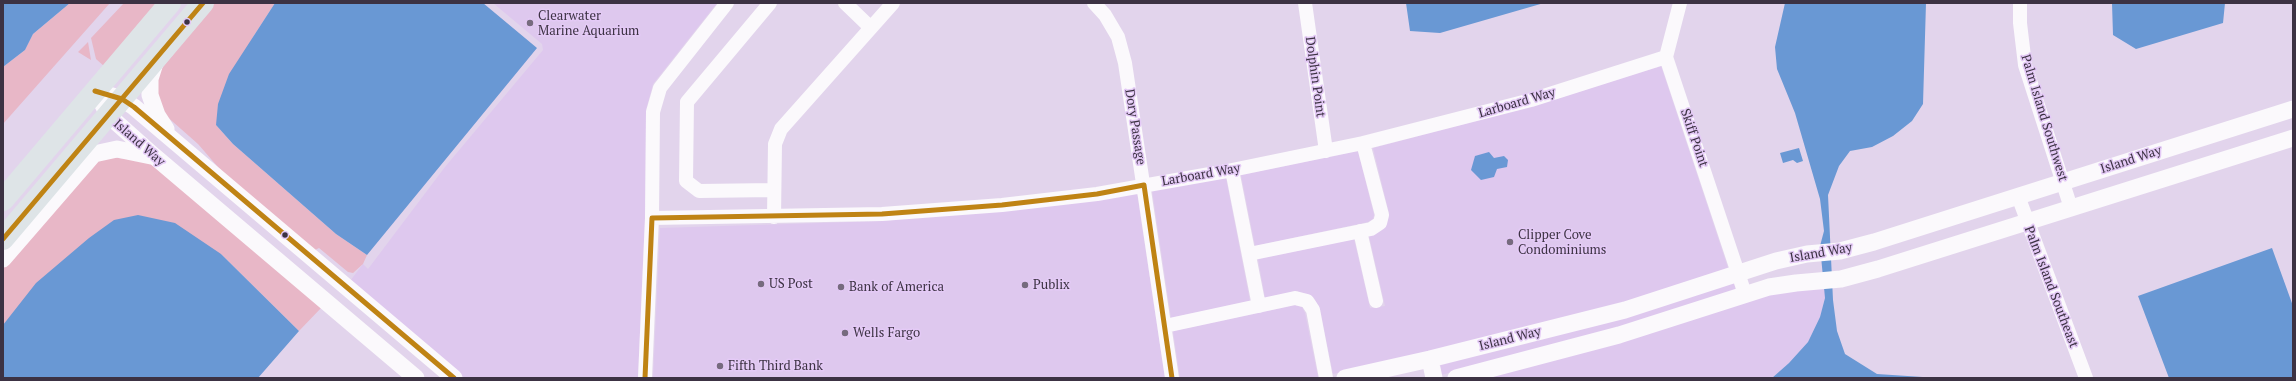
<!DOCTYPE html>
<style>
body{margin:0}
#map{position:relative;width:2296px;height:381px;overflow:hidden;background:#e2d4ec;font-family:"PT Serif",serif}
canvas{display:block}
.frame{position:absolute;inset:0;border:4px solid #3c3243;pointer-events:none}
</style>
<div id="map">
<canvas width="2296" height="381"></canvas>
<div class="frame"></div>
</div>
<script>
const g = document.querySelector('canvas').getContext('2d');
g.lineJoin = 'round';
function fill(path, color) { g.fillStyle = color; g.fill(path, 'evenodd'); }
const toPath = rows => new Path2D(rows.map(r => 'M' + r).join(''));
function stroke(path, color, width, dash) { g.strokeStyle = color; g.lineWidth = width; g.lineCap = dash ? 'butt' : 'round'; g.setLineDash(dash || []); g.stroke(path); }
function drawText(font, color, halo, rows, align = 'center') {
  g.font = font + ' "PT Serif",serif'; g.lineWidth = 3; g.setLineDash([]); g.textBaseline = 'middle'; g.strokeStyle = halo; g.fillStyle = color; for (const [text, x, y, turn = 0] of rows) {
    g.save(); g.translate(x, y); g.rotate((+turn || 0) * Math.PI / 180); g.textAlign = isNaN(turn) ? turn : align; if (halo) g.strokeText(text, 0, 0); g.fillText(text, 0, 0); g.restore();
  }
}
const built = toPath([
 [493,3,717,3,653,84,646,110,645,218,638,378,465,378,350,281,363,264,368,269,445,167,543,50,542,44],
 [1661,66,1728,268,1623,303,1428,353,1333,374,1320,309,1314,298,1297,291,1265,298,1258,259,1354,239,1370,308,1385,306,1369,236,1384,228,1389,213,1373,148,1533,106],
 [1358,151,1374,215,1373,219,1368,222,1255,246,1241,175],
 [1226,178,1250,301,1171,318,1152,190],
 [1137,193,1165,378,653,378,660,228,883,221],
 [1733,281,1736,290,1616,328,1441,375,1439,364],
 [1825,287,1825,298,1820,317,1808,342,1789,363,1772,378,1485,378,1771,294],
 [1295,305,1302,307,1305,313,1318,377,1180,378,1173,331]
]);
const green = toPath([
 [70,3,110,3,3,124,3,67,25,50,33,34],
 [124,3,161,3,105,67,96,59,91,38],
 [215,3,275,3,253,37,216,125,233,144,336,234,367,255,363,264,353,273,348,272,319,248,315,250,224,174,198,144,164,114,159,105,157,80,162,68],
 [88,42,91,60,78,52],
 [102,156,151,162,322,307,299,331,221,254,3,325,3,264]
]);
const water = toPath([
 [3,3,70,3,33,34,25,50,3,67],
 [275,3,483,3,537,48,367,255,336,234,233,144,216,125,218,104,229,74],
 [1406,3,1544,3,1440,33,1410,31],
 [1785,3,1926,3,1923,104,1912,121,1893,136,1872,147,1850,151,1839,166,1828,195,1833,300,1837,331,1845,354,1877,374,1938,378,1772,378,1789,363,1808,342,1820,317,1825,298,1820,246,1824,231,1820,199,1795,113,1777,69,1775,47],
 [2112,3,2225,3,2223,23,2136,49,2113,35],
 [1799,148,1803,161,1797,163,1793,160,1783,163,1780,153],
 [1489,152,1494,158,1504,156,1508,160,1507,167,1497,169,1494,177,1481,180,1471,170,1475,156],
 [138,215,175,223,221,254,299,331,258,378,3,378,3,325,36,283,89,238,114,220],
 [2272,248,2293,306,2293,378,2169,378,2138,296]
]);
const minor = toPath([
 [770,3,687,102,686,181,699,191,774,190],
 [845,3,871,28],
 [1094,3,1105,15,1118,37,1125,63,1172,378],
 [1305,3,1326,151],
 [1680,3,1666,57,1745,294],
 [2020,3,2020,23,2025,65,2071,208],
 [1232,170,1259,306],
 [2018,196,2086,378],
 [774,217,775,144,781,129,893,3],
 [652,218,882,214,1002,205,1097,194,1227,171,1363,143,1531,100,1666,57],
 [1360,231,1376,301],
 [1249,254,1371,229,1380,223,1382,215,1363,143],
 [1165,326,1295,298,1307,301,1313,310,1326,378],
 [645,378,652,218,653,112,660,88,727,3]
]);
const tertiary = toPath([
 [156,60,150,79,150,95,157,115,166,129],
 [95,91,122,99,134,107,454,378],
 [103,105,108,115,154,156,416,378],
 [3,259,94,154,117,149,151,156],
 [1430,359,1434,378],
 [1345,378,1430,359,1625,310,1776,261,1807,254,1840,251,1874,242,2293,109],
 [1456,378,1619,335,1769,287,1796,283,1841,279,1878,269,2293,138]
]);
const primary = toPath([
 [3,200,170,3],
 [3,239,203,3]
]);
const bus1 = toPath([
 [95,91,122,99,134,107,454,378],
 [3,239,203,3],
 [645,378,652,218,882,214,1002,205,1097,194,1144,185,1172,378]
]);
const markers = [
 [187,22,3.5,"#3c3243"],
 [530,23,4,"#766b7e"],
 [285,235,3.5,"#3c3243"],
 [1510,242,4,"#766b7e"],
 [761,284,4,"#766b7e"],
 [1025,285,4,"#766b7e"],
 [841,287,4,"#766b7e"],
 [845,333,4,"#766b7e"],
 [720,366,4,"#766b7e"]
];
const poiNames = [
 ["Clearwater",538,16],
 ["Marine Aquarium",538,31],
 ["Clipper Cove",1518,235],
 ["Condominiums",1518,250],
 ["US Post",769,284],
 ["Publix",1033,285],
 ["Bank of America",849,287],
 ["Wells Fargo",853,333],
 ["Fifth Third Bank",728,366]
];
const streetNames = [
 ["Dolphin Point",1315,77,82],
 ["Larboard Way",1517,103,-16],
 ["Palm Island Southwest",2044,118,73],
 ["Dory Passage",1135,127,81],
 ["Skiff Point",1694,138,71],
 ["Island Way",139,143,41],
 ["Island Way",2131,160,-18],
 ["Larboard Way",1201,175,-10],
 ["Island Way",1821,253,-10],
 ["Palm Island Southeast",2051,287,69],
 ["Island Way",1510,339,-14]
];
fill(built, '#dec8ee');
fill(green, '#e8b7c7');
fill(water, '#6998d4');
stroke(minor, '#fbf9fc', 14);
stroke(tertiary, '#fbf9fc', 17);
stroke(primary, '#dee4e7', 22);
stroke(bus1, '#bf8314', 5);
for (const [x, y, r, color] of markers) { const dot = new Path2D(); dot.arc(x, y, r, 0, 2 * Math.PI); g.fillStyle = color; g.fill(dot); stroke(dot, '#e4caf6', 1.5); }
drawText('13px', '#3c3243', '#e4caf6', poiNames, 'left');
drawText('13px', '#3c3243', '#e4caf6', streetNames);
</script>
